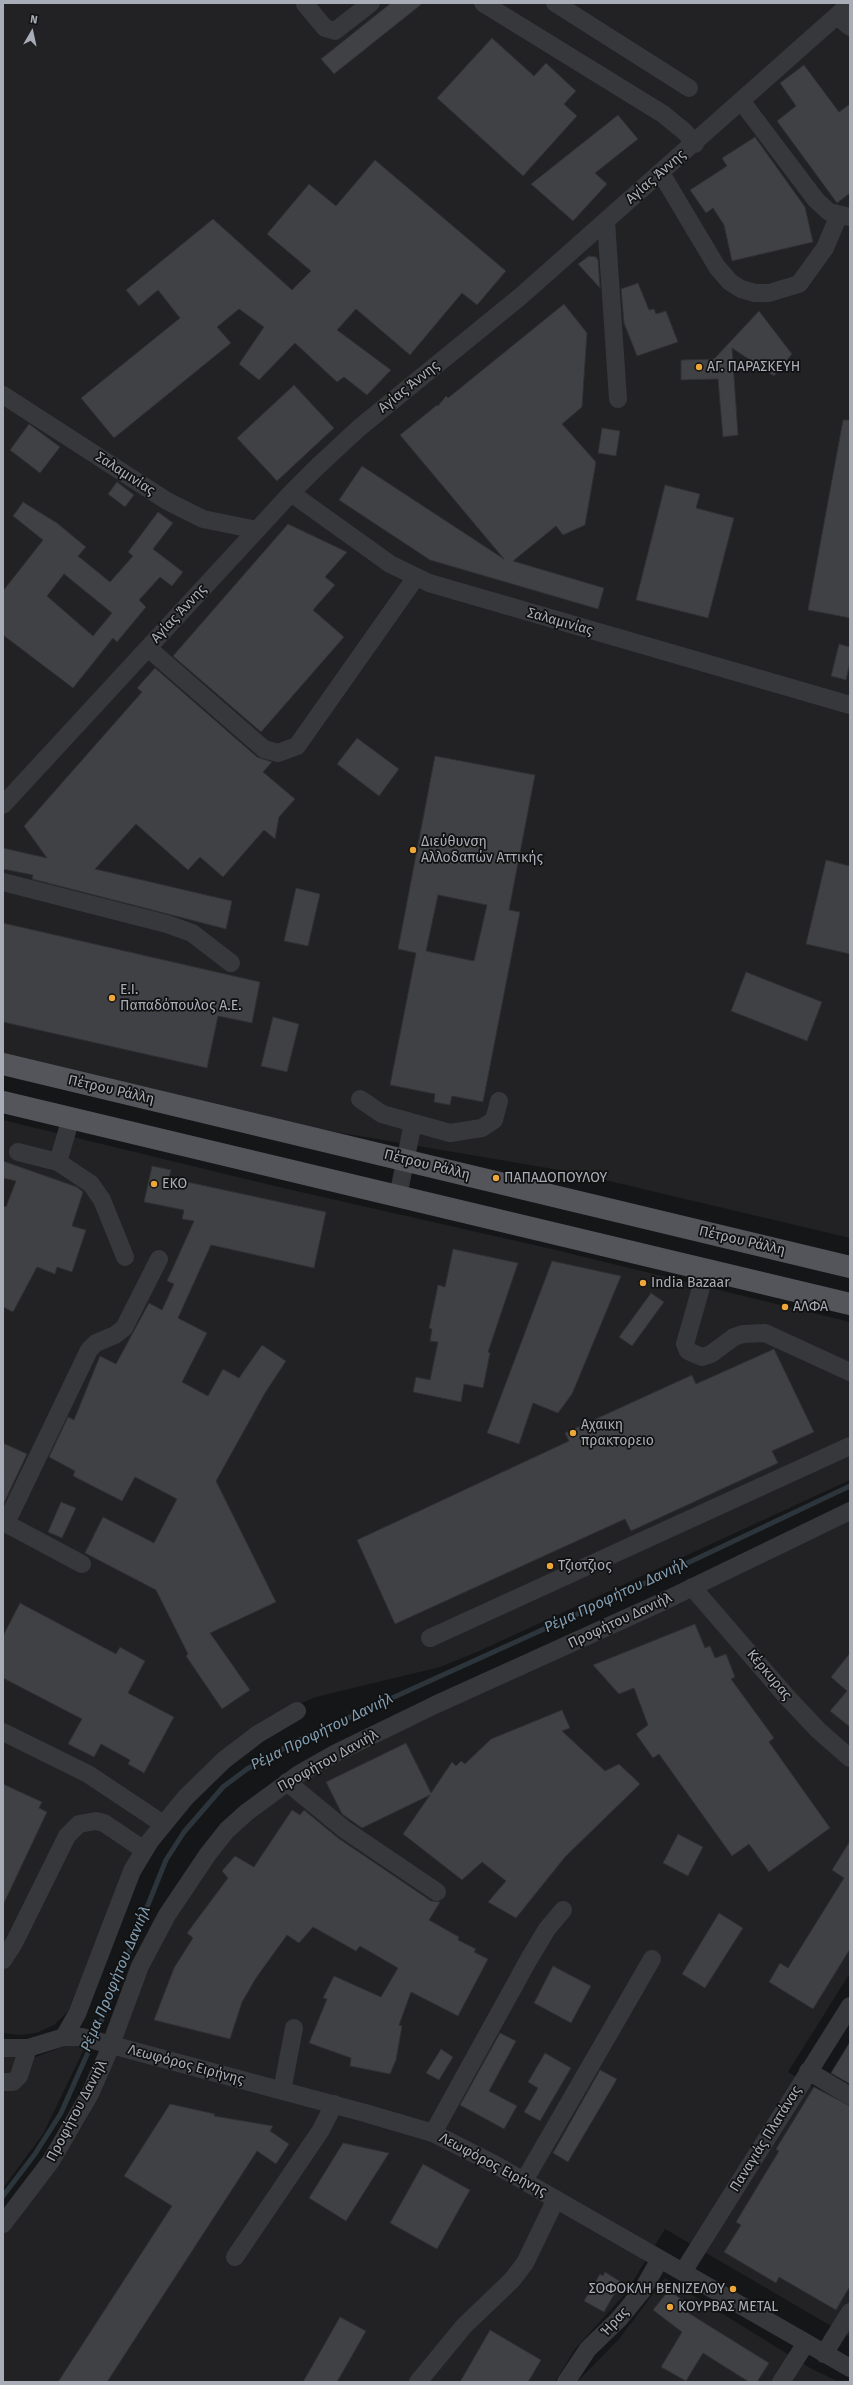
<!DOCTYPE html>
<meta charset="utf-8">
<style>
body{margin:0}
#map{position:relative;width:853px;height:2385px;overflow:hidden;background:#151617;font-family:"Fira Sans",sans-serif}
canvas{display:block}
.frame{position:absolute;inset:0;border:4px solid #a8adb7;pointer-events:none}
.north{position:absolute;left:12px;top:12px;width:40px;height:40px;-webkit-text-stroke:3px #111112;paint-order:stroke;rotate:9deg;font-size:11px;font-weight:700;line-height:16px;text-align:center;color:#a8adb7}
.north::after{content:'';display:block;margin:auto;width:14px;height:18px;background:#a8adb7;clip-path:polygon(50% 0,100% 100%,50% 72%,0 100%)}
</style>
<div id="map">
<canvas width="853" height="2385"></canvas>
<div class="frame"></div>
<div class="north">N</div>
</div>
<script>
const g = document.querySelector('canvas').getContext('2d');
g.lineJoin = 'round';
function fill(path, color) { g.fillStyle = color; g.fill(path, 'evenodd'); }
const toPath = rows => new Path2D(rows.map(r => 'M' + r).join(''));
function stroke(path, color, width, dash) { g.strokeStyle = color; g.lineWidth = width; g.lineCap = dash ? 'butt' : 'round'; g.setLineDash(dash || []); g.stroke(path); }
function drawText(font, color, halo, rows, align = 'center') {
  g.font = font + ' "Fira Sans",sans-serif'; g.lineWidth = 3.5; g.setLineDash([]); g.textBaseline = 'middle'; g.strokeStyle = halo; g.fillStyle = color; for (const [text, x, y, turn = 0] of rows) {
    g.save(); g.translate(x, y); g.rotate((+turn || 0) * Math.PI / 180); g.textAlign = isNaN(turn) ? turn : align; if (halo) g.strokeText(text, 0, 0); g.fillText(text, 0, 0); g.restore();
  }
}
const built = toPath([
 [3,3,850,3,850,1238,571,1172,300,1126,3,1056],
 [3,1120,279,1187,556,1250,850,1322,850,1480,477,1652,440,1667,316,1697,283,1711,123,1874,68,2011,54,2025,36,2033,19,2035,3,2033],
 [850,1521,850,1973,788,2072,850,2109,850,2337,665,2229,625,2294,575,2349,555,2382,3,2382,3,2233,28,2205,60,2161,85,2121,101,2090,133,2000,166,1929,229,1839,274,1799,338,1760],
 [71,2044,85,2047,43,2134,3,2188,3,2056,30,2059],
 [665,2278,810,2368,839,2382,577,2382,619,2339]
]);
const stream = toPath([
 [3,2196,35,2154,61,2113,94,2039,166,1860,184,1832,223,1787,247,1769,295,1742,639,1586,850,1486]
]);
const building = toPath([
 [391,3,423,3,334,74,321,59,391,3],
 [492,38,534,76,546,63,576,91,564,104,577,116,523,176,437,98,492,38],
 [804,65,839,112,850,104,850,193,837,203,777,121,796,106,780,83,804,65],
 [618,115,638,139,595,173,607,184,573,221,531,184,618,115],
 [755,137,805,207,813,242,732,261,724,225,713,208,706,213,690,190,727,166,722,158,755,137],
 [375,160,506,271,477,305,462,293,410,355,356,309,337,330,391,370,367,395,344,377,337,382,295,343,259,380,239,364,264,327,239,309,217,327,231,343,114,438,81,398,180,318,158,290,139,306,126,290,213,219,292,290,311,271,267,234,309,184,336,206,375,160],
 [589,256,596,257,598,260,600,288,578,264,589,256],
 [638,283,649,310,654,309,656,314,666,311,678,342,637,356,624,323,621,289,638,283],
 [564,304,587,333,582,407,562,424,596,462,585,525,563,535,556,526,513,561,604,588,598,609,430,560,339,500,362,466,504,559,400,435,437,405,438,406,446,396,448,398,564,304],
 [759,311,792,354,774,376,732,348,738,435,723,437,718,379,681,380,681,360,714,359,759,311],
 [294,385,334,428,277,481,237,438,294,385],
 [843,420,850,420,850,618,808,610,843,420],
 [29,424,60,447,40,473,10,450,29,424],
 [602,428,620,431,616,456,598,453,602,428],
 [117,482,134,495,125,507,108,494,117,482],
 [665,485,700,494,696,508,734,518,708,618,636,600,665,485],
 [23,502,57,523,86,547,78,556,110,582,133,556,128,552,158,512,173,523,153,549,183,572,172,586,160,577,139,600,146,607,117,642,113,638,73,688,3,635,3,591,43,540,13,516,23,502],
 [64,574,112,613,93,636,47,596,64,574],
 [288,524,347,552,325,577,335,585,313,610,344,637,261,732,173,656,288,524],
 [839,644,850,647,850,662,846,680,831,676,839,644],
 [155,668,257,757,272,762,263,772,295,799,279,817,275,839,264,830,223,877,200,857,188,870,136,824,95,869,232,901,226,929,32,879,33,875,3,869,3,848,47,858,24,826,142,692,137,688,155,668],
 [357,738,399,769,379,796,337,764,357,738],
 [435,756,535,775,509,910,520,912,483,1102,452,1096,450,1105,434,1102,435,1094,390,1085,416,953,398,949,435,756],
 [438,895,487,905,474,961,426,951,438,895],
 [826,860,850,866,850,954,806,944,826,860],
 [296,888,320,894,308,946,284,941,296,888],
 [3,923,260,982,252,1023,218,1016,207,1068,3,1022,3,923],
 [746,972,822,1002,807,1041,731,1011,746,972],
 [273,1017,299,1024,287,1072,261,1066,273,1017],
 [3,1161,77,1187,83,1192,72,1226,86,1230,72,1272,57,1267,55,1274,37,1267,13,1312,3,1307,3,1206,6,1207,16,1181,3,1178,3,1161],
 [152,1166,171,1170,169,1178,326,1212,314,1268,211,1245,178,1318,207,1333,182,1382,208,1396,223,1369,239,1378,262,1345,286,1361,265,1393,216,1481,276,1602,210,1633,250,1690,222,1709,186,1656,188,1654,156,1590,85,1553,103,1517,154,1543,177,1499,135,1477,122,1501,73,1476,75,1471,49,1457,68,1417,74,1420,100,1356,116,1364,149,1303,162,1310,174,1284,167,1281,194,1221,182,1219,184,1210,144,1202,152,1166],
 [453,1249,518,1263,488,1352,490,1353,483,1388,464,1384,461,1402,413,1392,416,1377,430,1380,438,1342,430,1341,432,1329,429,1328,438,1285,445,1287,453,1249],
 [552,1261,621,1276,572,1394,558,1413,533,1403,519,1444,487,1433,552,1261],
 [651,1293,664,1302,632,1346,619,1337,651,1293],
 [774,1349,814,1432,772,1451,778,1463,631,1531,625,1519,395,1624,357,1540,569,1441,565,1433,692,1375,696,1384,774,1349],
 [3,1443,27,1454,3,1505,3,1443],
 [61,1502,76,1508,62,1538,48,1532,61,1502],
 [20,1603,116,1654,120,1647,145,1661,128,1693,174,1717,144,1773,128,1764,130,1760,101,1744,94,1757,68,1744,82,1719,3,1678,3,1636,20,1603],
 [695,1624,705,1648,710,1646,715,1658,726,1654,735,1677,731,1679,774,1738,769,1742,830,1828,769,1872,749,1844,732,1856,659,1754,653,1758,636,1734,648,1725,634,1688,619,1694,593,1665,695,1624],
 [850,1653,850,1727,830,1711,847,1691,831,1677,850,1653],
 [562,1710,570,1728,562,1731,605,1771,619,1764,640,1784,565,1857,516,1918,488,1902,506,1881,482,1862,462,1880,403,1834,430,1795,362,1828,342,1814,326,1782,406,1743,431,1793,452,1762,456,1766,461,1761,465,1764,491,1739,562,1710],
 [3,1784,42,1802,39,1808,47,1812,3,1905,3,1784],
 [292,1810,300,1815,304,1810,338,1838,431,1901,440,1902,429,1920,459,1937,458,1940,476,1949,474,1952,488,1959,458,2016,411,1992,399,2025,402,2026,396,2060,390,2074,350,2066,351,2058,309,2043,327,1999,323,1998,334,1976,381,1997,398,1968,360,1946,356,1951,313,1927,299,1943,287,1935,256,1978,242,2002,230,2039,154,2020,174,1968,193,1938,187,1933,228,1878,222,1871,235,1856,254,1867,292,1810],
 [678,1834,703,1847,688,1876,663,1863,678,1834],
 [850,1841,850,1949,813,2009,769,1982,780,1963,788,1968,844,1878,832,1870,850,1841],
 [719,1913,743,1928,705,1988,682,1974,719,1913],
 [553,1966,591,1986,571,2023,534,2003,553,1966],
 [500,2033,516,2041,489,2091,517,2106,504,2129,460,2105,500,2033],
 [850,2042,850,2084,831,2073,850,2042],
 [441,2049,453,2057,439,2080,426,2073,441,2049],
 [545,2053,571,2068,540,2121,524,2112,538,2088,528,2082,545,2053],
 [600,2070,617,2079,568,2162,553,2153,600,2070],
 [814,2087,850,2106,850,2286,836,2310,779,2277,776,2283,724,2252,741,2225,736,2222,779,2151,776,2149,814,2087],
 [170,2104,215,2114,214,2116,273,2126,270,2131,289,2144,276,2164,257,2151,107,2382,58,2382,172,2206,124,2176,170,2104],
 [343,2143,389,2153,346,2221,309,2198,343,2143],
 [423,2164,470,2190,437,2249,390,2223,423,2164],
 [605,2272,621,2282,604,2312,584,2301,600,2274,603,2276,605,2272],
 [669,2290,686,2303,682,2309,769,2363,757,2382,749,2382,703,2353,686,2381,661,2367,682,2332,653,2310,669,2290],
 [340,2317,366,2331,337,2382,303,2382,340,2317],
 [490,2330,541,2360,528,2382,460,2382,490,2330]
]);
const minor = toPath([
 [483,3,663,114,685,132,695,144],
 [555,3,689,88],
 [305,4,325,28,335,31,371,3],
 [837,16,850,27],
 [742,102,816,200,829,212,850,217],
 [661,173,717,267,730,282,741,289,755,293,769,293,799,284,825,248,839,215],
 [606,221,618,399],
 [3,395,167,501,203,519,257,530],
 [291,493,390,564,429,583,850,705],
 [148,648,264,749,278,753,297,746,416,577],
 [3,805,291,493,316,468,359,428,521,296,850,4],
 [3,882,167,924,192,933,231,963],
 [360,1099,382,1114,450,1133,482,1128,494,1120,499,1101],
 [71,1118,58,1162,91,1184,102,1200,125,1257],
 [18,1152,58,1162],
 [398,1196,413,1123],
 [706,1270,685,1344,688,1351,702,1357,711,1354,734,1337,743,1334,765,1333,850,1372],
 [3,1522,82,1564],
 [6,1523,89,1350,96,1343,115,1335,124,1328,159,1259],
 [692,1587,787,1697,818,1730,850,1758],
 [430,1638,850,1446],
 [3,1732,88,1774,163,1824],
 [287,1782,344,1829,437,1892],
 [3,1960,14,1943,67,1836,79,1824,96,1821,104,1823,144,1850],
 [64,2037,77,2014,132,1871,150,1841,186,1797,224,1760,258,1734,297,1711],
 [3,2048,28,2048,64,2037,82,2037,365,2113,433,2133,496,2165,850,2368],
 [808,2071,850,2096],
 [3,2082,13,2082,19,2076,28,2048],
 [282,2091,294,2028],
 [433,2133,529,1959,547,1929,563,1910],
 [524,2181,652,1959],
 [3,2224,51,2161,90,2094,107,2055,140,1966,167,1915,208,1854,227,1830,247,1812,299,1774,336,1753,437,1704,662,1602,850,1511],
 [235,2257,321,2130,334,2104],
 [683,2272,850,2006],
 [824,2354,850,2312],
 [418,2382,464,2326,512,2280,525,2263,556,2199],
 [566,2382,588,2349,619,2319,642,2291,660,2259],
 [781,2382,806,2343]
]);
const major = toPath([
 [3,1064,850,1267],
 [3,1102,850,1304]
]);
const markers = [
 [699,367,4,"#eca639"],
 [413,850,4,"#eca639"],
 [112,998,4,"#eca639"],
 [496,1178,4,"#eca639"],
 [154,1184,4,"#eca639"],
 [643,1283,4,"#eca639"],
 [785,1307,4,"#eca639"],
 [573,1433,4,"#eca639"],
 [550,1566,4,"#eca639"],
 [733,2289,4,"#eca639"],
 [670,2307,4,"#eca639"]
];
const streetNames = [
 ["Αγίας Άννης",656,177,-41],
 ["Αγίας Άννης",409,387,-39],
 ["Σαλαμινίας",125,474,33],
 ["Αγίας Άννης",179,614,-47],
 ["Σαλαμινίας",560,622,16],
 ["Πέτρου Ράλλη",111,1090,13],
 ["Πέτρου Ράλλη",427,1165,14],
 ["Πέτρου Ράλλη",742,1241,13],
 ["Προφήτου Δανιήλ",620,1621,-25],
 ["Κέρκυρας",769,1675,50],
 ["Προφήτου Δανιήλ",328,1761,-29],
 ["Λεωφόρος Ειρήνης",186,2065,15],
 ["Προφήτου Δανιήλ",77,2111,-62],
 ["Παναγιάς Πλατάνας",766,2139,-58],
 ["Λεωφόρος Ειρήνης",493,2165,28],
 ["Ήρας",615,2322,-47]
];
const poiNames = [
 ["ΑΓ. ΠΑΡΑΣΚΕΥΗ",707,367],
 ["Διεύθυνση",421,842],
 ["Αλλοδαπών Αττικής",421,858],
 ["Ε.Ι.",120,990],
 ["Παπαδόπουλος Α.Ε.",120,1006],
 ["ΠΑΠΑΔΟΠΟΥΛΟΥ",504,1178],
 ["EKO",162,1184],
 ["India Bazaar",651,1283],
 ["ΑΛΦΑ",793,1307],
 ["Αχαικη",581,1425],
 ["πρακτορειο",581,1441],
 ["Τζιοτζιος",558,1566],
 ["ΣΟΦΟΚΛΗ ΒΕΝΙΖΕΛΟΥ",725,2289,"right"],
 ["ΚΟΥΡΒΑΣ METAL",678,2307]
];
const waterNames = [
 ["Ρέμα Προφήτου Δανιήλ",616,1596,-25],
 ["Ρέμα Προφήτου Δανιήλ",322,1732,-26],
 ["Ρέμα Προφήτου Δανιήλ",116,1979,-67]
];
fill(built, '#222224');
stroke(stream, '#2c353b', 5);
fill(building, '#404144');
stroke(building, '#303033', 1);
stroke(minor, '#37383c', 18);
stroke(major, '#53555b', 22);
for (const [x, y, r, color] of markers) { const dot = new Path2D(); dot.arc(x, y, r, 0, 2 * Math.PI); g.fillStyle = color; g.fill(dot); stroke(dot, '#111112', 1.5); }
drawText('14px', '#a8adb7', '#111112', streetNames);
drawText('14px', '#a8adb7', '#111112', poiNames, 'left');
drawText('italic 15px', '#809db1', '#111112', waterNames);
</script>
